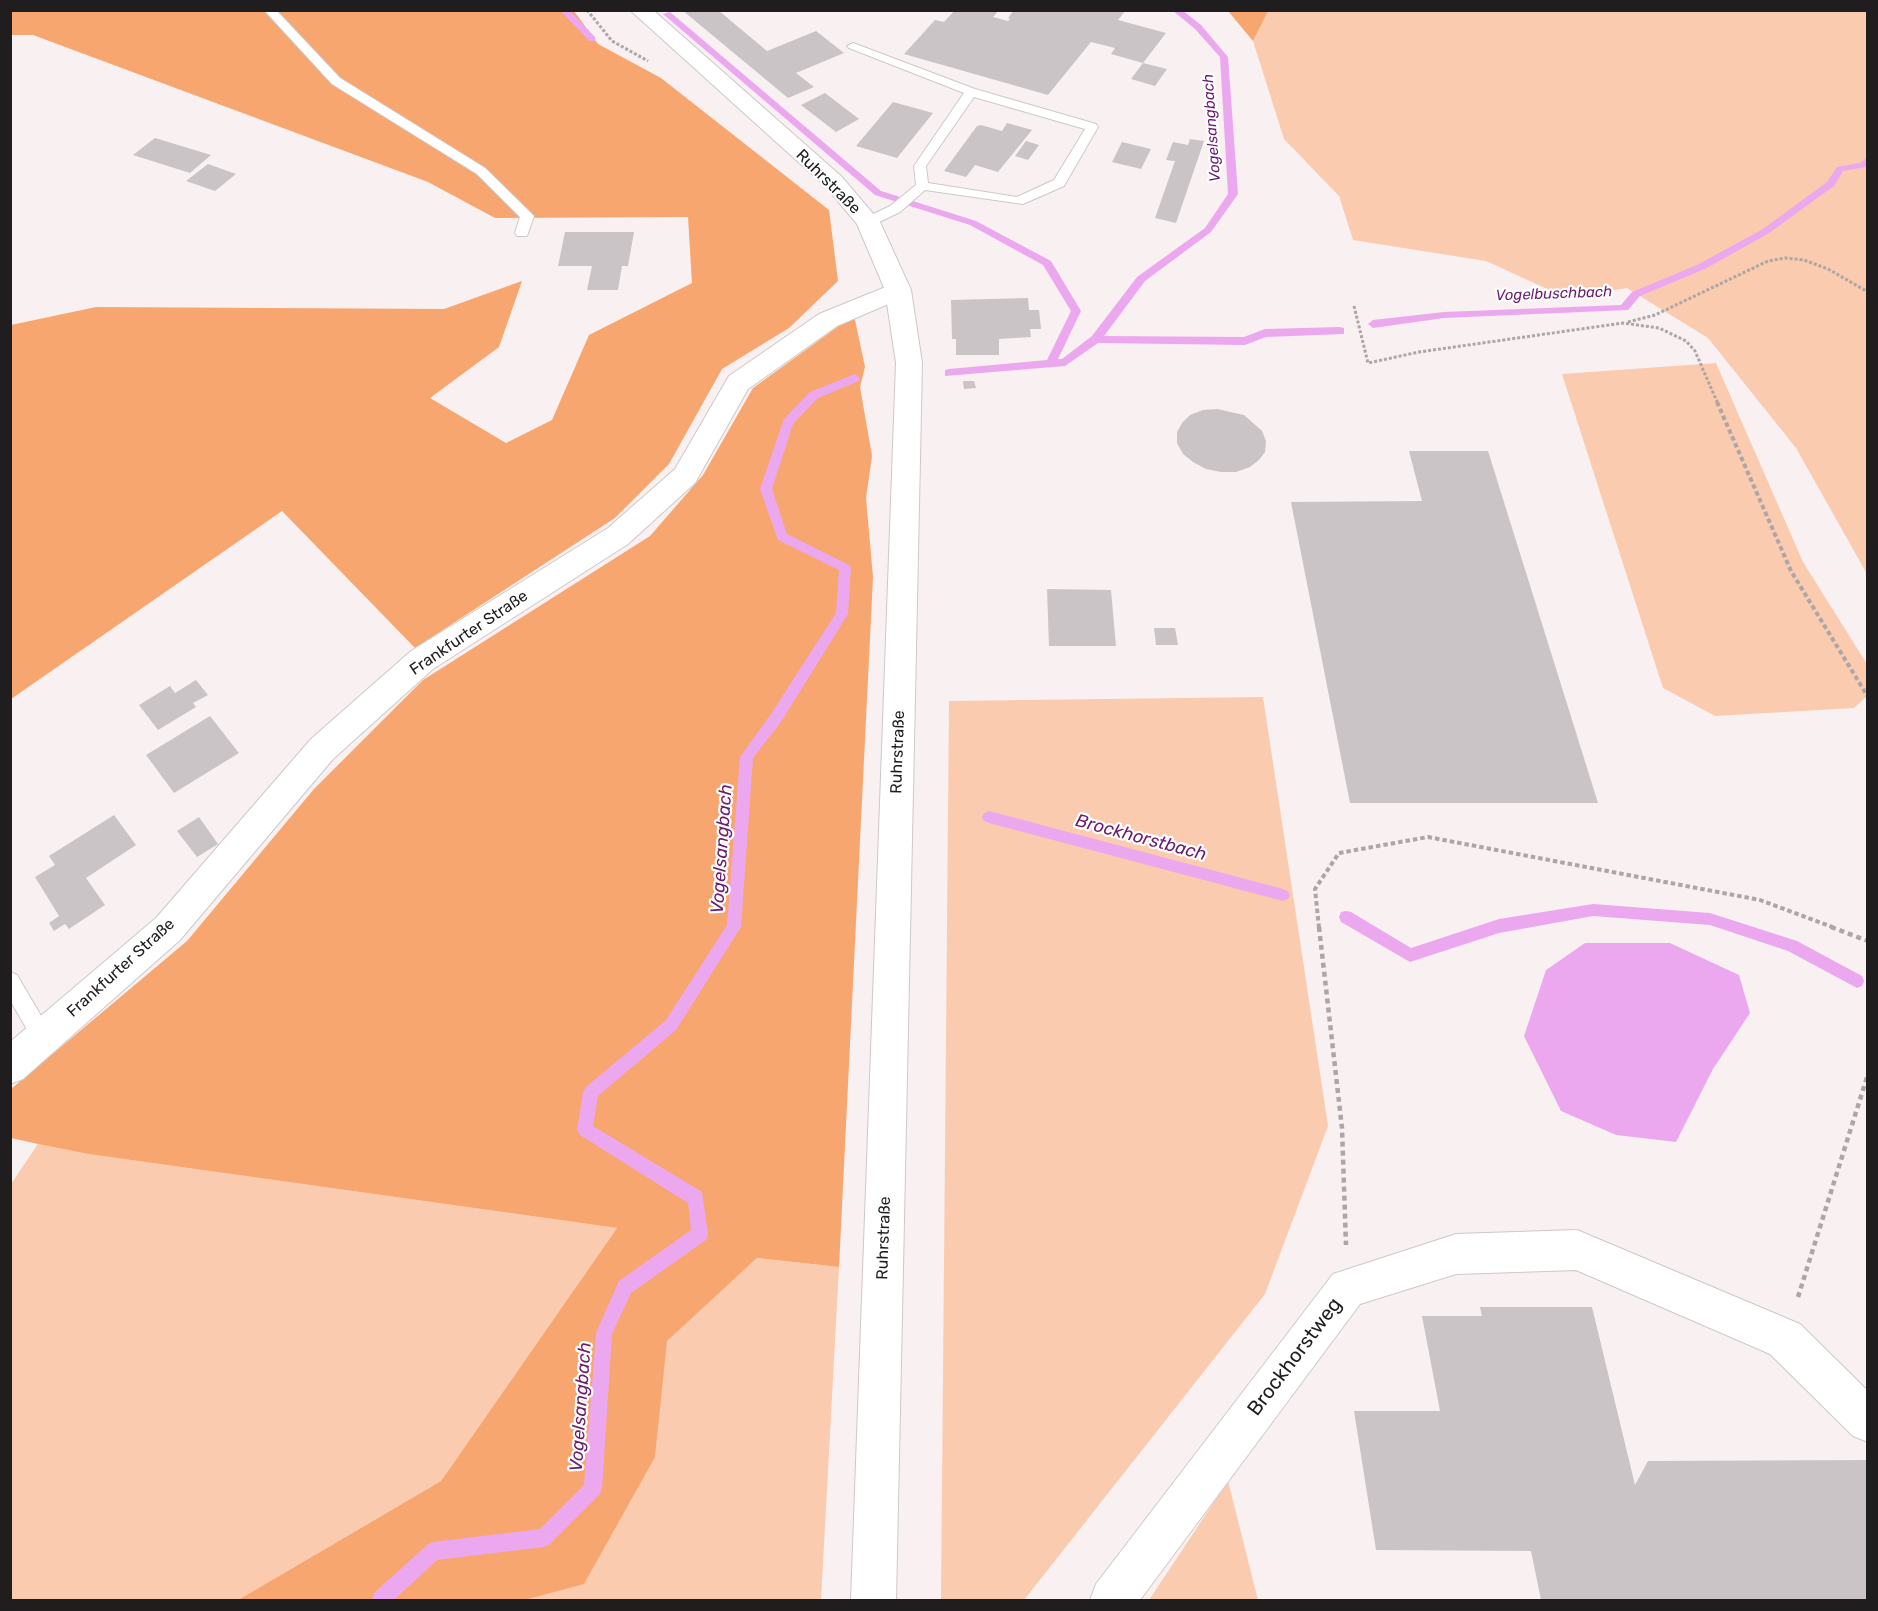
<!DOCTYPE html>
<meta charset="utf-8">
<style>
body{margin:0}
#map{position:relative;width:1878px;height:1611px;overflow:hidden;background:#f8f0f1;font-family:Rubik,sans-serif}
canvas{display:block}
.frame{position:absolute;inset:0;border:12px solid #1f1d1d;pointer-events:none}
</style>
<div id="map">
<canvas width="1878" height="1611"></canvas>
<div class="frame"></div>
</div>
<script>
const g = document.querySelector('canvas').getContext('2d');
g.lineJoin = 'round';
function fill(path, color) { g.fillStyle = color; g.fill(path, 'evenodd'); }
const toPath = rows => new Path2D(rows.map(r => 'M' + r).join(''));
function stroke(path, color, width, dash) { g.strokeStyle = color; g.lineWidth = width; g.lineCap = dash ? 'butt' : 'round'; g.setLineDash(dash || []); g.stroke(path); }
function drawText(font, color, halo, rows, align = 'center') {
  g.font = font + ' Rubik,sans-serif'; g.lineWidth = 4.5; g.setLineDash([]); g.textBaseline = 'middle'; g.strokeStyle = halo; g.fillStyle = color; for (const [text, x, y, turn = 0] of rows) {
    g.save(); g.translate(x, y); g.rotate((+turn || 0) * Math.PI / 180); g.textAlign = isNaN(turn) ? turn : align; if (halo) g.strokeText(text, 0, 0); g.fillText(text, 0, 0); g.restore();
  }
}
const green = toPath([
 [1268,10,1867,11,1867,574,1796,448,1708,338,1627,288,1567,298,1486,261,1353,240,1339,196,1284,139,1253,41],
 [1716,363,1803,562,1867,664,1867,696,1854,708,1715,716,1663,688,1562,374],
 [1263,697,1328,1126,1265,1294,1024,1600,941,1600,949,701],
 [38,1144,88,1154,617,1228,441,1481,238,1600,11,1600,11,1184],
 [757,1258,839,1267,821,1600,511,1600,528,1599,655,1457,666,1341],
 [1228,1481,1258,1600,1149,1600]
]);
const forest = toPath([
 [11,11,574,11,598,44,661,78,829,210,838,281,789,328,722,369,669,464,615,518,415,648,282,511,11,699,11,325,96,307,444,309,522,281,499,347,430,398,506,443,552,420,589,335,692,283,688,217,495,218,428,182,33,35,11,35],
 [1228,11,1268,11,1253,41],
 [854,315,865,367,860,387,872,456,866,498,873,577,839,1267,757,1258,667,1341,655,1457,584,1584,528,1599,511,1600,238,1600,441,1481,617,1228,88,1154,38,1144,11,1138,11,1089,187,941,314,789,423,680,650,536,703,475,753,388]
]);
const water = toPath([
 [1585,943,1670,943,1739,975,1750,1013,1713,1069,1676,1142,1616,1135,1561,1111,1524,1036,1546,970]
]);
const stream = toPath([
 [560,10,569,10,595,37,595,41,589,41,560,10],
 [1172,10,1182,10,1201,25,1228,57,1238,194,1211,232,1145,281,1104,336,1244,337,1265,329,1340,327,1344,328,1344,334,1266,337,1245,345,1098,343,1065,366,945,376,945,370,949,369,1047,360,1071,311,1043,265,970,225,875,195,663,14,670,12,881,191,976,221,1051,261,1081,311,1058,359,1062,359,1092,336,1137,277,1205,228,1228,194,1220,57,1195,29,1172,10],
 [1868,157,1866,167,1843,171,1834,186,1769,233,1705,269,1640,296,1628,310,1444,318,1373,328,1368,324,1373,320,1444,312,1621,305,1632,292,1697,265,1763,229,1827,182,1837,167,1860,163,1868,157],
 [855,374,860,378,859,381,818,398,793,424,772,489,787,534,849,565,851,568,848,614,781,722,753,758,741,927,676,1030,598,1096,593,1126,702,1192,708,1234,706,1240,631,1293,612,1334,602,1489,599,1495,550,1544,544,1547,437,1560,394,1600,372,1600,374,1593,427,1545,433,1542,540,1529,584,1485,596,1334,598,1328,619,1281,691,1230,688,1203,580,1135,577,1130,583,1092,586,1087,666,1020,727,925,740,757,771,714,836,613,839,570,778,540,760,489,784,419,810,392,855,374],
 [989,811,1283,889,1288,891,1290,895,1288,899,1283,901,989,823,984,821,982,817,984,813,989,811],
 [1593,904,1710,913,1797,941,1862,976,1864,981,1862,986,1857,988,1788,951,1710,925,1593,916,1499,933,1410,962,1341,922,1339,917,1341,912,1346,911,1351,912,1411,948,1499,919,1593,904]
]);
const building = toPath([
 [682,10,718,10,767,51,816,31,844,53,796,73,814,87,788,98],
 [955,10,999,10,993,17,1008,21,1010,19,1008,18,1014,10,1126,10,1118,20,1166,33,1143,63,1111,54,1115,48,1091,42,1048,95,904,54,935,20,944,22],
 [1143,63,1167,69,1155,86,1131,79],
 [825,93,859,119,836,132,801,105],
 [893,102,933,113,897,158,856,146],
 [1007,123,1032,130,998,172,975,165,966,177,944,171,977,126,981,125,1002,131],
 [155,138,211,155,190,173,133,155],
 [1190,139,1204,141,1176,223,1155,218,1175,161,1166,160,1173,142,1188,145],
 [1026,141,1039,145,1028,160,1015,156],
 [1122,142,1151,149,1141,169,1112,162],
 [208,164,236,174,215,191,186,181],
 [565,232,634,232,628,266,622,266,618,290,587,290,592,266,558,266],
 [1028,298,1029,310,1039,310,1041,329,1030,329,1031,337,999,339,999,355,956,355,956,339,952,339,951,300],
 [963,381,974,381,976,388,964,389],
 [1217,409,1244,415,1262,431,1266,441,1265,452,1259,460,1250,467,1236,472,1221,472,1206,469,1193,462,1183,454,1177,443,1177,432,1182,423,1190,415,1203,410],
 [1409,451,1488,451,1598,803,1350,803,1291,502,1422,501],
 [1047,589,1111,590,1116,646,1049,646],
 [1154,628,1175,628,1178,645,1156,645],
 [196,680,208,695,193,703,196,707,158,730,139,705,170,686,175,693],
 [210,716,239,753,174,793,146,755],
 [114,815,136,845,86,878,105,905,69,929,65,924,54,931,49,923,59,916,35,877,55,865,49,856],
 [199,817,218,844,197,857,177,831],
 [1480,1307,1592,1307,1635,1485,1648,1461,1868,1460,1868,1600,1541,1600,1531,1551,1533,1551,1376,1550,1354,1411,1440,1411,1422,1316,1482,1316]
]);
const pathFar2 = toPath([
 [587,10,612,41,648,61],
 [1354,306,1368,363,1419,352,1623,323,1659,328,1686,341,1695,351,1718,404],
 [1628,322,1655,315,1768,261,1785,258,1804,260,1828,269,1868,292]
]);
const pathFar1 = toPath([
 [1717,402,1791,571,1868,697],
 [1319,928,1315,889,1339,853,1428,837,1760,900,1835,928]
]);
const path = toPath([
 [1319,927,1342,1128,1346,1245],
 [1831,927,1868,941],
 [1798,1297,1868,1074]
]);
const lane = toPath([
 [264,10,276,10,340,78,485,168,534,216,527,236,517,236,515,233,520,217,477,174,332,84,264,10],
 [853,43,975,89,1096,124,1098,127,1064,186,1023,204,925,190,900,212,873,225,863,225,861,222,863,219,890,206,916,185,914,166,964,93,849,48,847,46,853,43],
 [974,97,1085,129,1054,180,1017,197,928,183,926,166,974,97],
 [10,972,17,975,50,1031,53,1038,50,1045,43,1048,36,1045,10,1000,10,972]
]);
const street = toPath([
 [898,282,907,284,911,290,907,296,837,326,748,389,695,483,628,544,433,669,333,759,180,940,23,1079,10,1084,10,1042,156,918,311,739,411,651,608,528,675,469,729,376,819,314,898,282],
 [1577,1230,1800,1324,1868,1391,1868,1442,1853,1436,1770,1354,1576,1270,1456,1274,1360,1304,1140,1600,1090,1600,1096,1584,1333,1274,1456,1234,1577,1230]
]);
const secondary = toPath([
 [630,10,653,10,842,177,880,222,911,290,922,363,896,1600,851,1600,896,363,885,290,857,224,826,187,630,10]
]);
const farWaternames = [
 ["Vogelsangbach",1212,128,-94],
 ["Vogelbuschbach",1554,294,-2]
];
const streetNames = [
 ["Ruhrstraße",828,182,45],
 ["Frankfurter Straße",469,633,-34],
 ["Ruhrstraße",898,752,-88],
 ["Frankfurter Straße",121,968,-42],
 ["Ruhrstraße",884,1238,-88]
];
const waterNames = [
 ["Brockhorstbach",1141,838,15],
 ["Vogelsangbach",722,849,-86],
 ["Vogelsangbach",581,1407,-86]
];
const nearStreetnames = [
 ["Brockhorstweg",1295,1357,-53]
];
fill(green, '#facbae');
fill(forest, '#f8a66f');
fill(water, '#eca8ee');
fill(stream, '#eca8ee');
fill(building, '#cbc4c7');
stroke(lane, '#cfc8c8', 2);
stroke(street, '#cfc8c8', 2);
stroke(secondary, '#cfc8c8', 2);
stroke(pathFar2, '#aca6a7', 3, [3, 2]);
stroke(pathFar1, '#aca6a7', 4, [4.5, 3]);
stroke(path, '#aca6a7', 4.5, [5, 4]);
fill(lane, '#fff');
fill(street, '#fff');
fill(secondary, '#fff');
drawText('italic 15px', '#6b1c6f', '#fff', farWaternames);
drawText('16px', '#1f1d1d', '#fff', streetNames);
drawText('italic 18px', '#6b1c6f', '#fff', waterNames);
drawText('20px', '#1f1d1d', '#fff', nearStreetnames);
</script>
